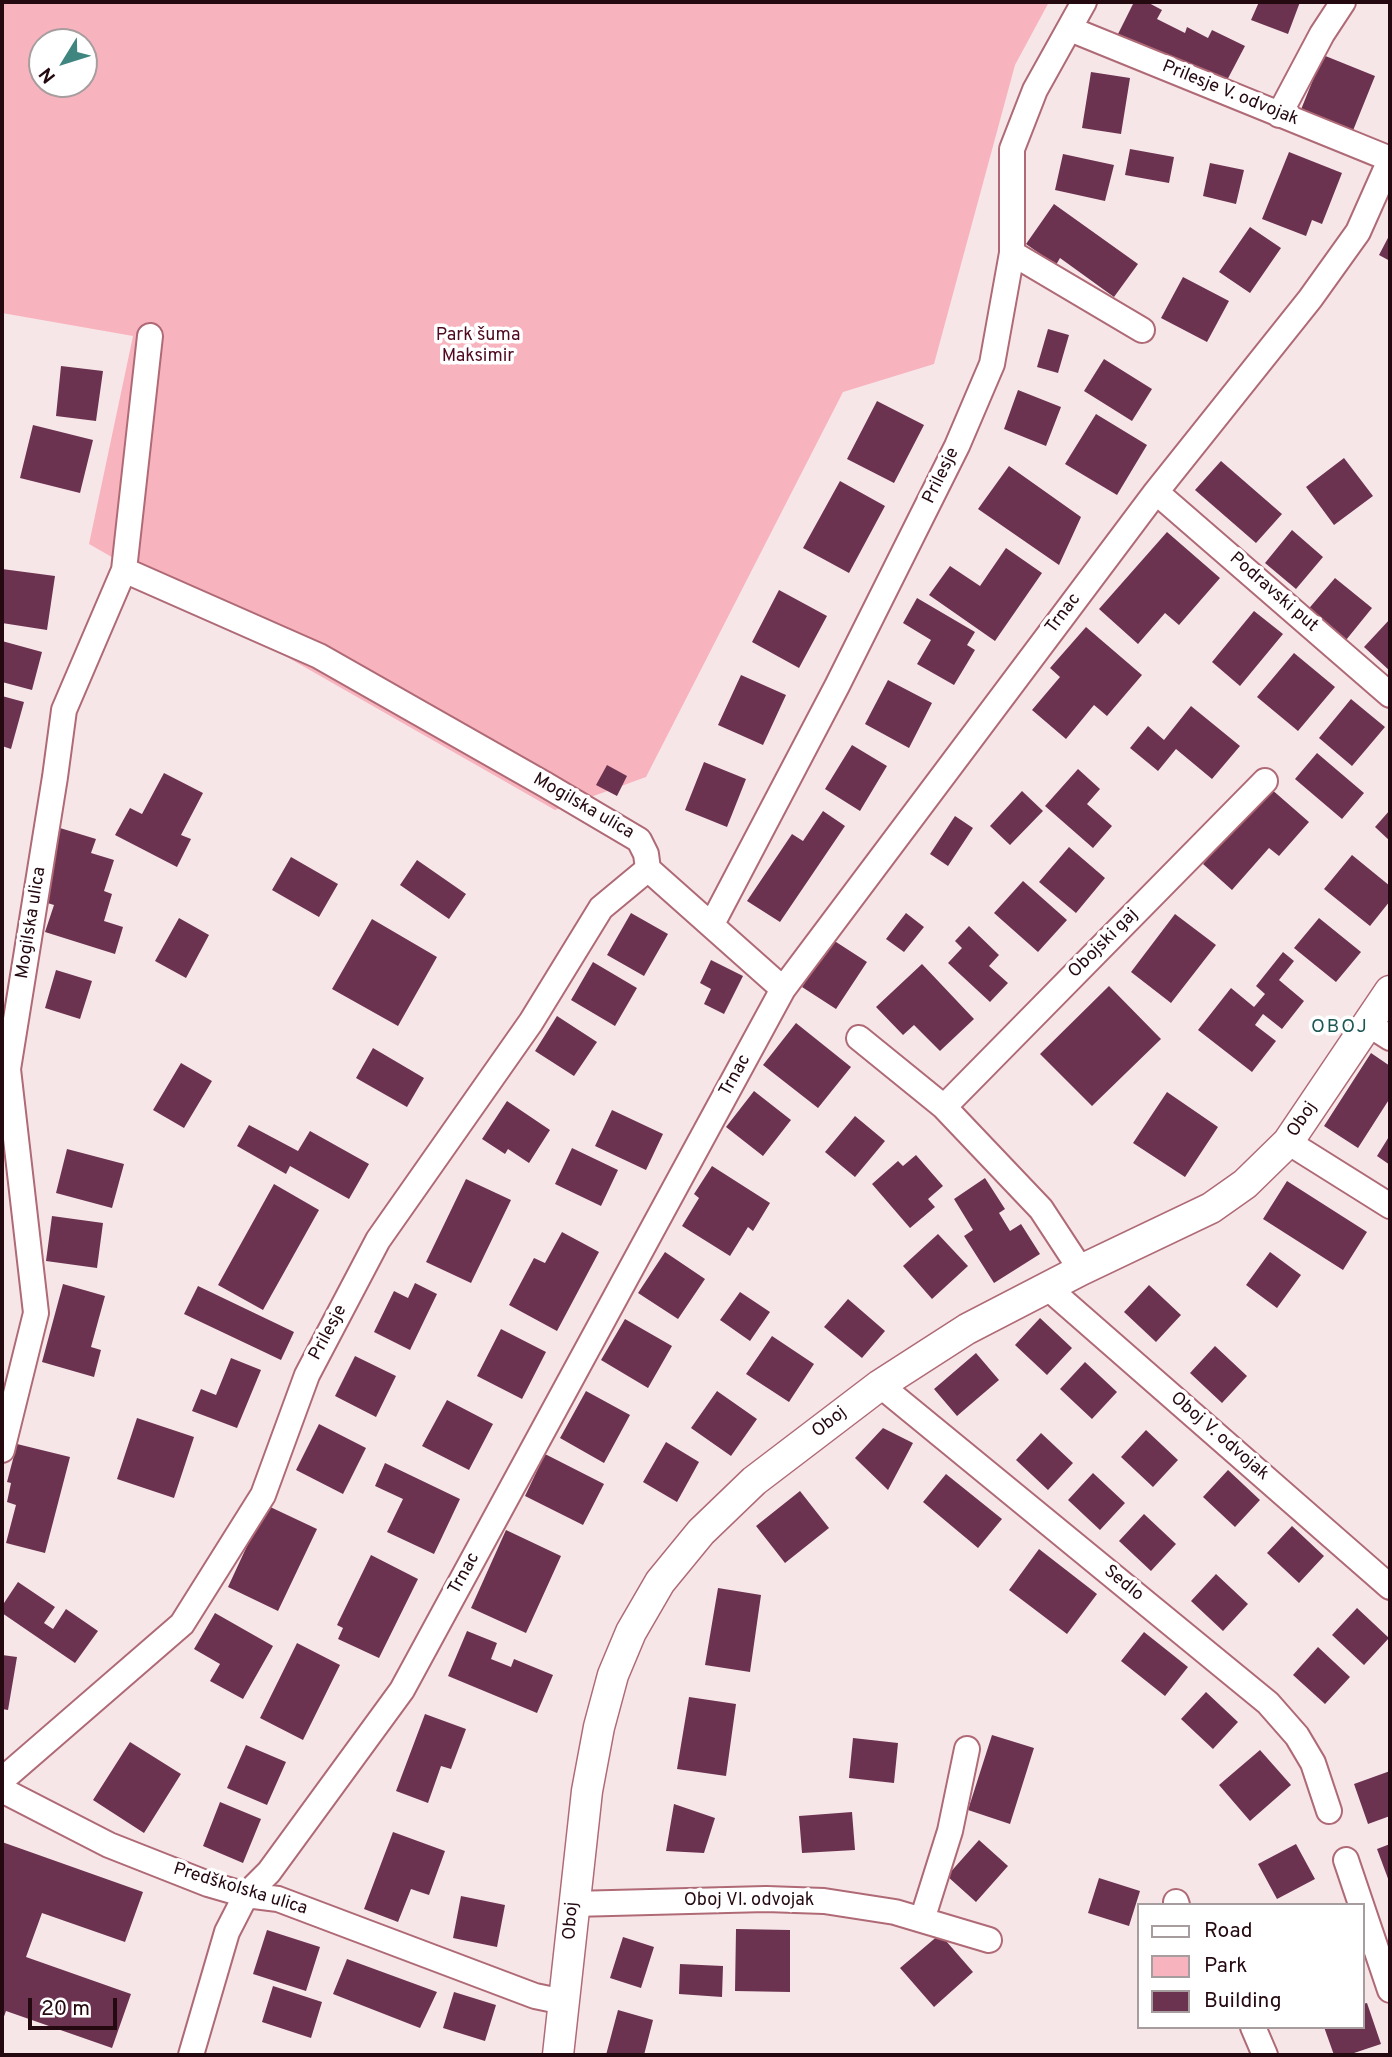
<!DOCTYPE html>
<meta charset="utf-8">
<style>
body{margin:0}
#map{position:relative;width:1392px;height:2057px;overflow:hidden;background:#f7e6e8;font-family:Overpass,sans-serif}
canvas{display:block}
.frame{position:absolute;inset:0;border:4px solid #240a10;pointer-events:none}
.legend{position:absolute;left:1137px;top:1903px;width:228px;height:126px;box-sizing:border-box;background:#fff;border:2px solid #a79d9f;margin:0;padding:9px 12px;list-style:none;font-size:21px;color:#240a10}
.legend li{display:flex;align-items:center;gap:14px;height:35px}
.legend b{width:35px;border:2px solid #a79d9f}
.north{position:absolute;left:28px;top:28px;width:70px;height:70px;box-sizing:border-box;background:#fff;border:2px solid #a79d9f;border-radius:50%;rotate:232deg;font-size:19px;font-weight:700;line-height:28px;text-align:center;color:#240a10}
.north::after{content:'';display:block;margin:auto;width:24px;height:32px;background:#3f8680;clip-path:polygon(50% 0,100% 100%,50% 72%,0 100%)}
.scale{position:absolute;left:28px;top:1998px;width:89px;height:32px;box-sizing:border-box;border:4px solid #240a10;border-top:0;padding-left:9px;font-size:21px;line-height:24px;white-space:nowrap;color:#240a10;-webkit-text-stroke:5px #fff;paint-order:stroke}
</style>
<div id="map">
<canvas width="1392" height="2057"></canvas>
<div class="frame"></div>
<ul class="legend">
<li><b style="height:9px;background:#fff"></b>Road</li>
<li><b style="height:19px;background:#f8b4be"></b>Park</li>
<li><b style="height:19px;background:#6c3351"></b>Building</li>
</ul>
<div class="north">N</div>
<div class="scale">20 m</div>
</div>
<script>
const g = document.querySelector('canvas').getContext('2d');
g.lineJoin = 'round';
function fill(path, color) { g.fillStyle = color; g.fill(path, 'evenodd'); }
const toPath = rows => new Path2D(rows.map(r => 'M' + r).join(''));
function stroke(path, color, width, dash) { g.strokeStyle = color; g.lineWidth = width; g.lineCap = dash ? 'butt' : 'round'; g.setLineDash(dash || []); g.stroke(path); }
function drawText(font, color, halo, rows, align = 'center') {
  g.font = font + ' Overpass,sans-serif'; g.lineWidth = 7; g.setLineDash([]); g.textBaseline = 'middle'; g.strokeStyle = halo; g.fillStyle = color; for (const [text, x, y, turn = 0] of rows) {
    g.save(); g.translate(x, y); g.rotate((+turn || 0) * Math.PI / 180); g.textAlign = isNaN(turn) ? turn : align; if (halo) g.strokeText(text, 0, 0); g.fillText(text, 0, 0); g.restore();
  }
}
const green = toPath([
 [2,2,1049,2,1015,65,934,364,843,392,646,777,555,810,89,544,133,336,2,313],
 [42,42,84,42,84,84,42,84]
]);
const building = toPath([
 [1134,2,1147,2,1162,10,1157,19,1185,33,1187,27,1208,38,1212,30,1245,46,1224,86,1115,40],
 [1259,2,1300,2,1288,34,1251,20],
 [1323,55,1375,76,1352,133,1300,112],
 [1091,72,1130,78,1121,134,1082,128],
 [1130,149,1174,157,1169,183,1125,175],
 [1289,152,1342,173,1322,224,1312,220,1306,236,1262,219],
 [1063,154,1114,165,1105,201,1055,190],
 [1210,163,1244,170,1236,204,1203,196],
 [1054,204,1138,264,1114,297,1060,258,1056,265,1026,244],
 [1250,227,1281,248,1250,293,1219,272],
 [1390,234,1390,261,1379,255],
 [1183,277,1229,301,1207,342,1161,318],
 [1048,329,1069,335,1058,373,1037,367],
 [1104,359,1152,389,1132,421,1084,391],
 [61,366,103,371,96,421,56,416],
 [1018,390,1061,407,1046,446,1004,429],
 [877,401,924,425,894,483,847,459],
 [1096,414,1147,445,1117,495,1065,464],
 [33,425,93,440,80,493,20,478],
 [1344,458,1373,496,1334,525,1306,487],
 [1221,461,1282,514,1256,543,1195,490],
 [1009,466,1081,517,1059,565,978,509],
 [840,481,885,506,849,573,803,548],
 [1292,530,1323,557,1296,589,1265,563],
 [1167,532,1220,578,1179,625,1165,613,1138,644,1099,609],
 [1006,548,1042,573,995,641,929,595,950,566,980,586],
 [2,569,55,576,47,630,2,623],
 [1335,578,1372,608,1342,645,1305,613],
 [779,590,827,616,799,668,752,642],
 [917,598,975,632,967,645,975,650,954,685,917,664,931,640,903,623],
 [1254,611,1283,634,1240,686,1212,662],
 [1390,619,1390,671,1364,647],
 [1086,627,1142,675,1107,716,1094,705,1066,739,1032,710,1060,677,1050,668],
 [2,641,42,652,32,690,2,682],
 [1294,653,1335,687,1298,731,1257,697],
 [741,675,786,695,763,745,718,725],
 [888,680,932,703,909,748,865,724],
 [2,696,24,702,11,749,2,746],
 [1351,699,1385,727,1352,766,1319,738],
 [1191,706,1240,746,1212,779,1176,749,1158,771,1130,748,1148,726,1164,740],
 [852,745,887,766,860,811,825,789],
 [1317,753,1364,793,1342,819,1295,779],
 [704,762,746,779,727,827,685,810],
 [607,765,627,776,617,796,596,785],
 [1078,769,1100,789,1087,804,1112,826,1093,848,1045,806],
 [164,773,203,793,181,835,191,839,177,867,115,835,130,808,142,814],
 [1270,788,1309,822,1279,856,1269,848,1232,890,1203,864],
 [1022,791,1043,811,1010,845,990,826],
 [1390,810,1390,841,1375,827],
 [823,811,845,826,780,922,747,901,792,834,803,841],
 [955,816,973,828,948,866,930,854],
 [60,828,96,839,91,853,114,860,104,891,112,894,104,921,123,927,115,954,45,932,54,905,44,902,52,875,46,873],
 [1069,847,1105,878,1076,913,1039,882],
 [1352,855,1390,886,1390,901,1370,926,1324,889],
 [291,857,338,884,319,917,272,890],
 [417,860,466,894,449,919,400,885],
 [1023,881,1067,920,1038,952,994,913],
 [631,913,668,934,644,976,607,955],
 [906,913,924,927,904,952,886,939],
 [1175,914,1216,945,1171,1003,1131,972],
 [179,918,209,935,186,978,155,961],
 [1319,918,1361,952,1336,982,1294,948],
 [372,919,437,957,398,1026,332,989],
 [969,926,999,955,989,966,1008,983,990,1002,948,963,962,948,955,941],
 [833,940,867,962,836,1009,802,987],
 [1283,952,1294,961,1279,980,1304,1001,1282,1029,1263,1014,1255,1025,1276,1041,1252,1072,1198,1030,1231,988,1254,1007,1265,994,1256,986],
 [711,960,743,976,724,1014,704,1004,711,989,700,983],
 [593,962,637,988,615,1026,571,1000],
 [922,964,974,1019,940,1051,914,1025,903,1035,876,1007],
 [56,970,92,981,80,1019,45,1008],
 [1109,986,1161,1039,1092,1106,1040,1054],
 [557,1016,597,1042,574,1076,535,1051],
 [796,1023,851,1067,818,1108,763,1065],
 [373,1048,424,1078,407,1107,356,1078],
 [1371,1053,1390,1066,1390,1098,1358,1148,1324,1126],
 [181,1063,212,1081,184,1128,153,1110],
 [754,1091,791,1120,763,1156,726,1127],
 [1167,1092,1218,1127,1185,1177,1133,1143],
 [507,1101,550,1130,529,1163,508,1149,505,1154,482,1139],
 [612,1110,663,1134,646,1170,595,1146],
 [855,1116,885,1141,855,1177,825,1152],
 [249,1125,298,1151,310,1131,369,1164,349,1199,290,1166,286,1174,237,1146],
 [1390,1135,1390,1165,1377,1156],
 [572,1148,618,1170,601,1206,555,1184],
 [67,1149,124,1164,112,1208,56,1193],
 [916,1155,943,1186,928,1199,935,1207,910,1228,872,1184,898,1161,903,1166],
 [712,1166,770,1203,753,1231,748,1227,730,1256,682,1226,699,1198,694,1194],
 [985,1178,1005,1209,999,1213,1010,1231,1021,1224,1040,1254,994,1283,964,1236,973,1230,954,1199],
 [466,1179,511,1200,471,1283,426,1262],
 [1287,1181,1367,1232,1343,1270,1263,1219],
 [274,1184,319,1210,263,1310,218,1285],
 [52,1216,103,1223,97,1268,46,1261],
 [562,1232,599,1252,557,1331,509,1305,534,1258,545,1263],
 [938,1234,968,1266,932,1299,903,1266],
 [665,1252,705,1279,678,1319,638,1293],
 [1270,1252,1301,1275,1277,1308,1246,1285],
 [415,1283,437,1294,410,1350,374,1332,394,1291,408,1298],
 [63,1284,105,1296,91,1347,101,1350,94,1377,42,1362],
 [1149,1285,1181,1315,1156,1342,1124,1312],
 [198,1286,294,1332,281,1360,184,1314],
 [740,1292,770,1312,750,1341,720,1320],
 [848,1299,885,1331,862,1358,824,1327],
 [1040,1318,1072,1348,1047,1375,1015,1345],
 [625,1319,672,1346,648,1388,601,1360],
 [501,1329,546,1352,522,1399,477,1376],
 [772,1336,814,1364,789,1402,746,1374],
 [1215,1346,1247,1376,1222,1403,1190,1373],
 [976,1353,999,1380,957,1416,934,1389],
 [355,1356,396,1376,376,1417,335,1396],
 [231,1358,261,1370,237,1428,192,1411,201,1389,216,1395],
 [1085,1362,1117,1392,1092,1419,1060,1389],
 [586,1391,630,1415,604,1463,560,1438],
 [717,1391,757,1419,731,1456,691,1428],
 [447,1400,493,1424,469,1470,422,1446],
 [137,1418,194,1437,174,1498,117,1479],
 [319,1424,366,1448,343,1494,296,1470],
 [883,1428,913,1443,888,1490,855,1458],
 [1146,1430,1178,1460,1153,1487,1121,1457],
 [1041,1433,1073,1463,1048,1490,1016,1460],
 [666,1442,699,1462,677,1502,643,1482],
 [17,1444,70,1457,45,1553,6,1543,16,1505,7,1502,11,1483,7,1482],
 [545,1454,604,1484,583,1525,525,1496],
 [385,1463,460,1499,434,1554,387,1532,403,1499,375,1486],
 [1228,1470,1260,1500,1235,1527,1203,1497],
 [1093,1473,1125,1503,1100,1530,1068,1500],
 [946,1474,1002,1519,978,1548,923,1502],
 [800,1491,829,1528,785,1563,756,1526],
 [266,1505,317,1529,278,1611,228,1587],
 [1144,1514,1176,1544,1151,1571,1119,1541],
 [1292,1526,1324,1556,1299,1583,1267,1553],
 [506,1530,561,1556,526,1633,471,1608],
 [1039,1549,1097,1594,1067,1634,1009,1590],
 [371,1555,418,1579,379,1658,338,1639,343,1628,337,1625],
 [1216,1574,1248,1604,1223,1631,1191,1601],
 [18,1582,55,1607,44,1623,53,1629,66,1609,98,1631,75,1663,2,1613,2,1606],
 [718,1588,761,1595,750,1672,705,1665],
 [1357,1608,1389,1638,1364,1665,1332,1635],
 [215,1613,273,1646,243,1699,210,1681,220,1664,194,1649],
 [467,1631,497,1643,491,1659,511,1667,514,1659,553,1675,537,1713,448,1676],
 [1144,1632,1188,1667,1165,1696,1121,1661],
 [297,1643,340,1665,303,1740,260,1718],
 [1318,1647,1350,1677,1325,1704,1293,1675],
 [2,1655,17,1657,8,1710,2,1709],
 [1206,1692,1238,1722,1213,1749,1181,1719],
 [689,1697,736,1704,726,1776,677,1769],
 [425,1714,466,1729,451,1769,441,1766,428,1803,396,1791],
 [992,1735,1034,1748,1010,1824,968,1810],
 [853,1738,898,1743,894,1783,849,1778],
 [130,1742,181,1774,144,1833,93,1800],
 [246,1745,286,1762,267,1805,227,1788],
 [1260,1750,1291,1785,1250,1821,1219,1785],
 [1390,1771,1390,1816,1368,1824,1354,1784],
 [220,1802,261,1819,243,1863,203,1846],
 [674,1804,715,1818,704,1853,666,1851],
 [852,1812,855,1850,802,1853,799,1816],
 [393,1832,445,1851,429,1895,411,1889,398,1922,364,1909],
 [979,1840,1008,1866,976,1902,947,1876],
 [2,1842,143,1892,125,1942,42,1913,26,1957,131,1994,112,2048,6,2011,2,2022],
 [1296,1844,1315,1879,1277,1899,1258,1864],
 [1390,1844,1390,1884,1377,1849],
 [1099,1878,1140,1891,1129,1926,1088,1913],
 [461,1896,505,1905,497,1947,453,1938],
 [736,1929,790,1930,790,1992,735,1991],
 [267,1930,320,1947,306,1991,253,1974],
 [940,1934,973,1972,934,2007,900,1968],
 [623,1937,654,1947,641,1988,610,1978],
 [347,1959,437,1992,420,2028,333,1994],
 [680,1964,723,1966,722,1997,679,1994],
 [273,1986,322,2002,311,2038,262,2022],
 [454,1992,496,2005,485,2041,443,2028],
 [1367,2003,1381,2044,1348,2055,1334,2055,1324,2027,1362,2027,1362,2004],
 [618,2010,653,2020,644,2055,606,2055]
]);
const minor = toPath([
 [1070,29,1390,159],
 [1279,115,1322,34,1343,2],
 [1012,253,1142,330],
 [1156,492,1390,695],
 [124,570,319,656,546,785,639,840,646,854,648,869],
 [648,869,783,989],
 [712,924,837,686,957,446,992,364,1012,253,1012,149,1035,90,1084,2],
 [1368,1024,1390,1038],
 [859,1038,944,1107,1041,1209,1081,1270],
 [944,1107,1265,781],
 [1288,1142,1390,1206],
 [1047,1287,1390,1587],
 [880,1385,1268,1703,1297,1736,1313,1763,1329,1811],
 [2,1450,36,1313,8,1069,55,777,64,710,124,570,150,336],
 [2,1780,182,1624,263,1495,307,1375,378,1240,531,1022,601,908,648,869],
 [2,1790,109,1845,208,1884,246,1895,278,1899,535,1996,564,2002],
 [1346,1860,1390,1990],
 [1176,1902,1177,1905],
 [573,1904,766,1899,824,1901,895,1912,989,1940],
 [922,1920,950,1831,967,1749],
 [1253,2027,1265,2055],
 [191,2055,227,1932,246,1895,269,1872,402,1690,783,989,1156,492,1310,299,1358,232,1390,160]
]);
const tertiary = toPath([
 [558,2055,587,1791,599,1727,613,1675,631,1632,660,1582,701,1532,754,1481,880,1385,967,1329,1081,1270,1211,1208,1245,1184,1288,1142,1390,991]
]);
const streetNames = [
 ["Prilesje V. odvojak",1230,94,22],
 ["Prilesje",942,476,-64],
 ["Podravski put",1273,593,41],
 ["Trnac",1064,614,-53],
 ["Mogilska ulica",583,807,30],
 ["Mogilska ulica",32,923,-81],
 ["Obojski gaj",1104,944,-45],
 ["Trnac",736,1076,-61],
 ["Oboj",1303,1120,-56],
 ["Prilesje",329,1333,-62],
 ["Oboj",830,1423,-38],
 ["Oboj V. odvojak",1219,1437,41],
 ["Trnac",465,1574,-61],
 ["Sedlo",1123,1584,39],
 ["Predškolska ulica",240,1890,17],
 ["Oboj VI. odvojak",749,1901],
 ["Oboj",572,1921,-86]
];
const parkNames = [
 ["Park šuma",478,336],
 ["Maksimir",478,357]
];
const neighbourhoodNames = [
 ["OBOJ",1340,1028]
];
fill(green, '#f8b4be');
fill(building, '#6c3351');
stroke(minor, '#af6a76', 28);
stroke(tertiary, '#af6a76', 33);
stroke(minor, '#fff', 24);
stroke(tertiary, '#fff', 30);
drawText('18px', '#240a10', '#fff', streetNames);
drawText('18px', '#4f0a20', '#fff', parkNames);
g.letterSpacing = '2px';
drawText('19px', '#1c5753', '#fff', neighbourhoodNames);
g.letterSpacing = '0px';
</script>
